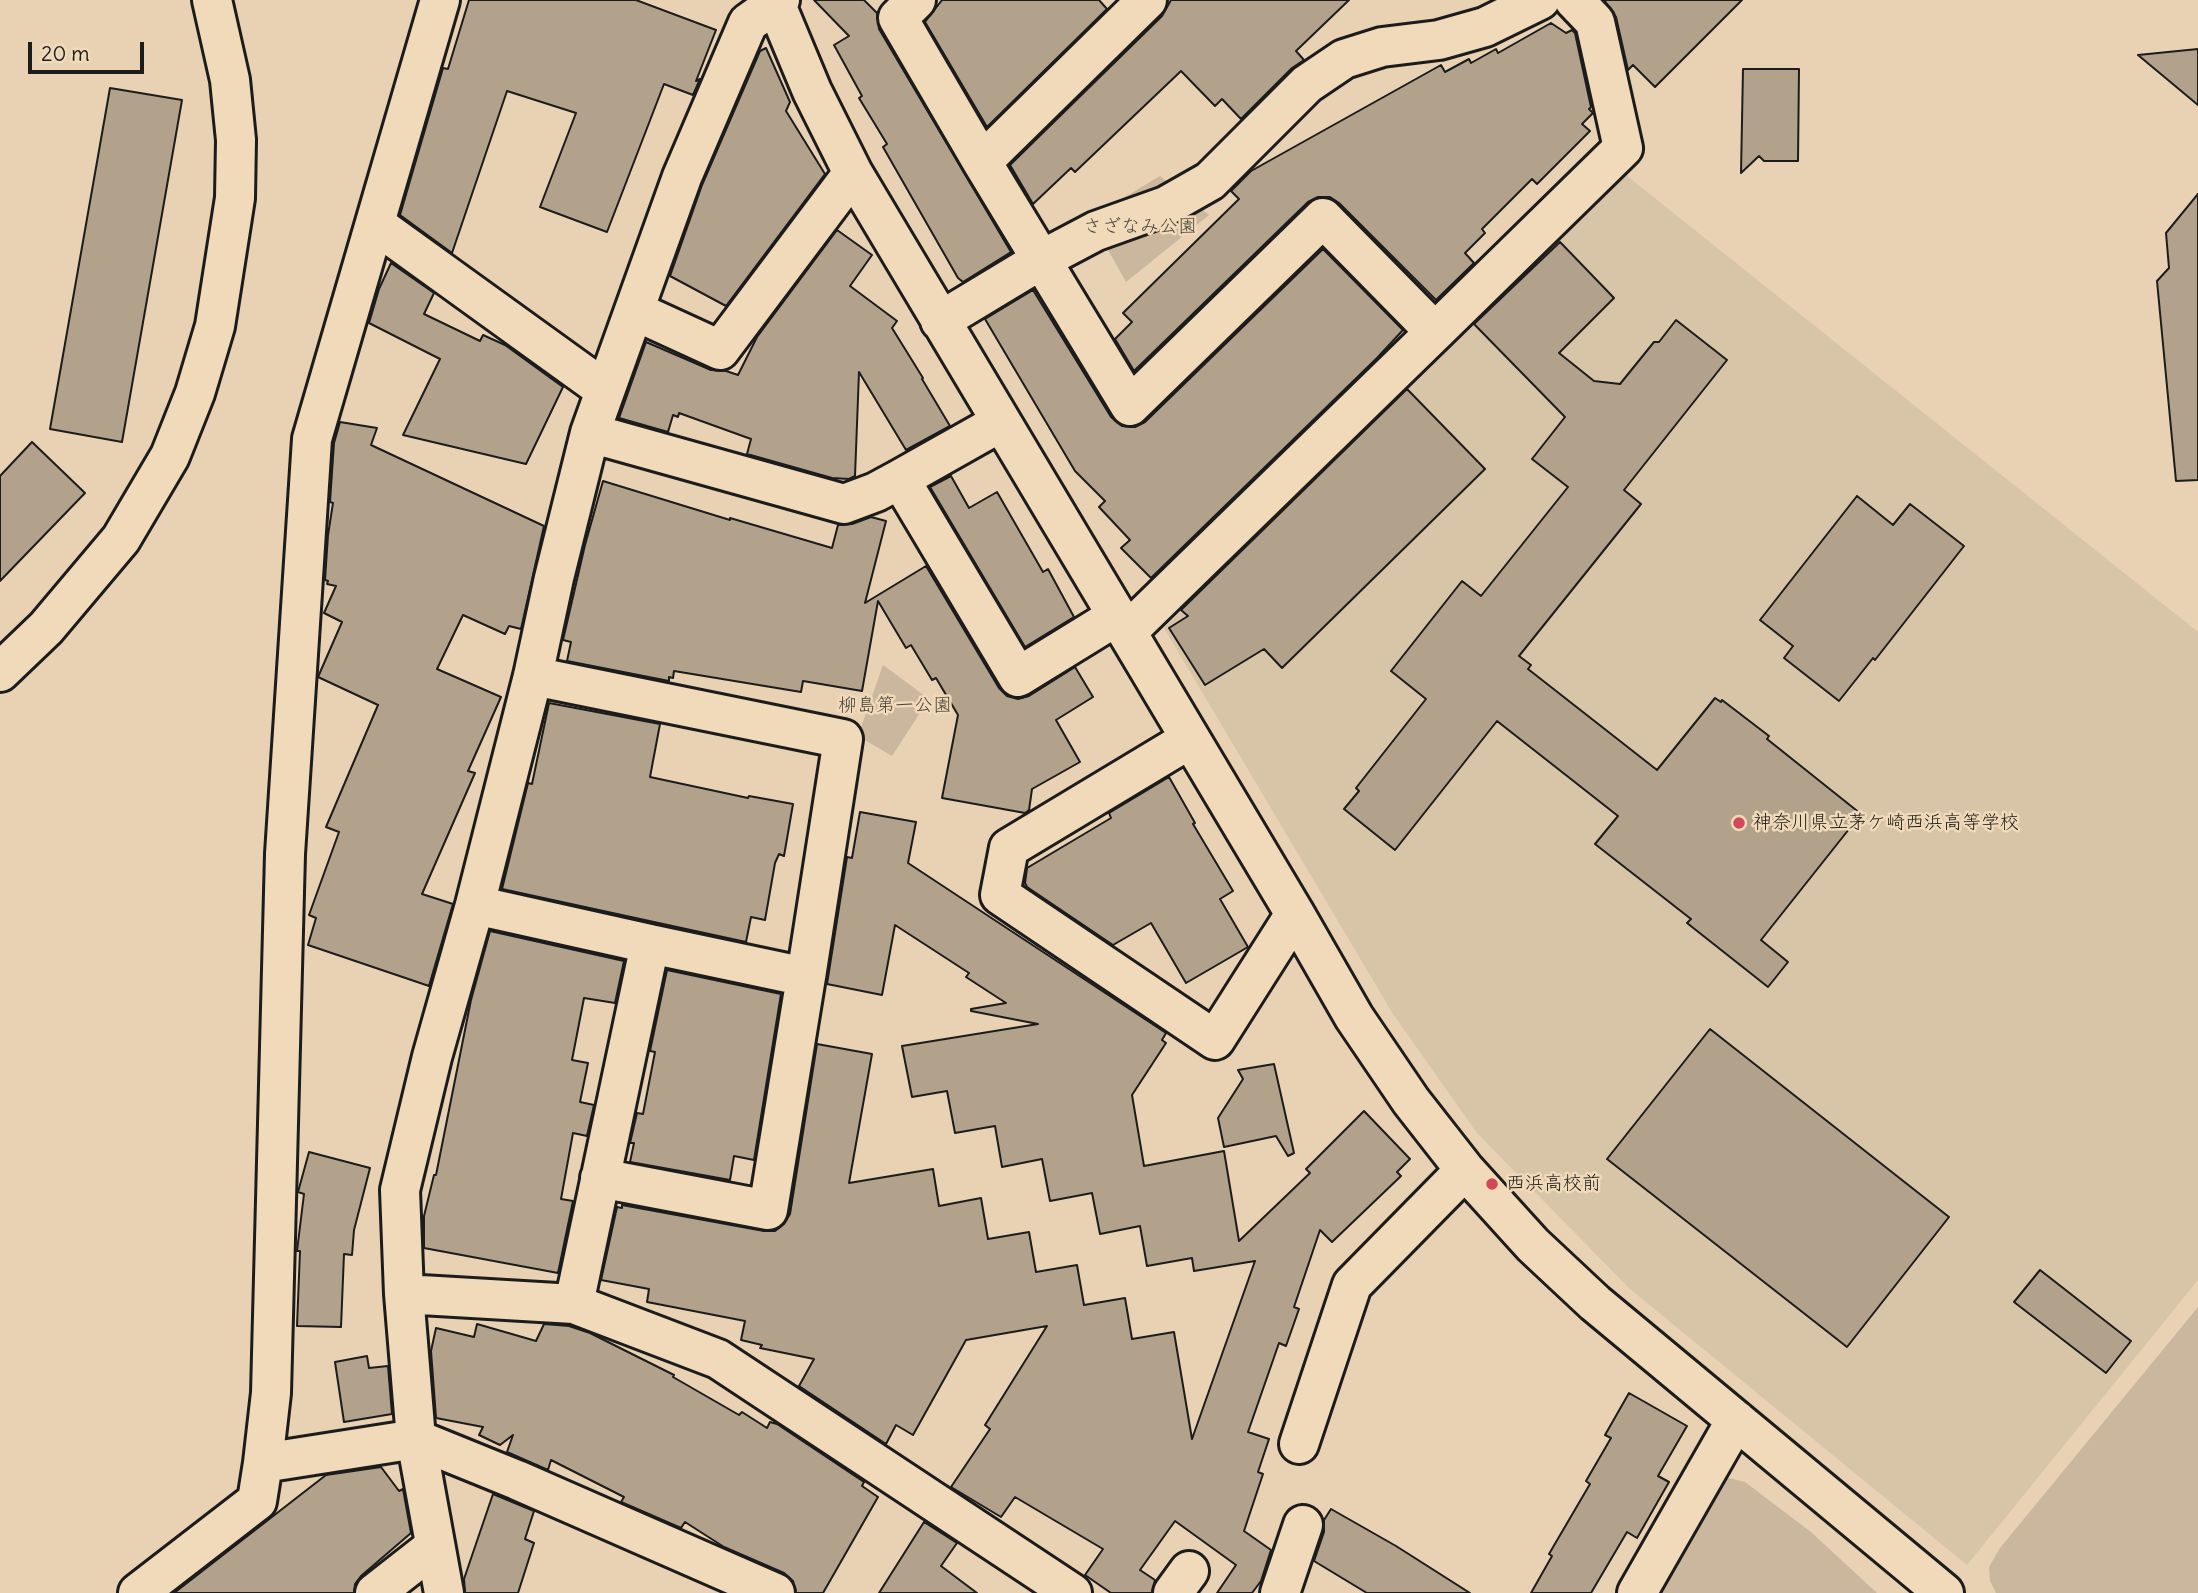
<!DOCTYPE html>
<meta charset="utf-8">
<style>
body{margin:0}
#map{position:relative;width:2198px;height:1593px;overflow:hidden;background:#e8d2b3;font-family:Delius,sans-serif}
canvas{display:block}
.scale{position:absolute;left:28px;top:42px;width:116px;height:32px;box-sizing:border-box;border:4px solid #1c1c1c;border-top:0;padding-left:9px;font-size:21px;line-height:24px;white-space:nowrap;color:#1c1c1c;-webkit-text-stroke:5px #f1dab9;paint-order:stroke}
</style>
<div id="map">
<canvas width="2198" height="1593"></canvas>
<div class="scale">20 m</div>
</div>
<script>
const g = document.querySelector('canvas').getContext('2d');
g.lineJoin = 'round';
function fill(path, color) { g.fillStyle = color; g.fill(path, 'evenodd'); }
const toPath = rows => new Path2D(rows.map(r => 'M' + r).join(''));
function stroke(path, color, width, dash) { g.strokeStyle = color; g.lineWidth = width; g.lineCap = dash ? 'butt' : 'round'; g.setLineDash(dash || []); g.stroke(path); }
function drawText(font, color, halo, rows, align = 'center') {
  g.font = font + ' Delius,"Klee One",sans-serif'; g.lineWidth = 5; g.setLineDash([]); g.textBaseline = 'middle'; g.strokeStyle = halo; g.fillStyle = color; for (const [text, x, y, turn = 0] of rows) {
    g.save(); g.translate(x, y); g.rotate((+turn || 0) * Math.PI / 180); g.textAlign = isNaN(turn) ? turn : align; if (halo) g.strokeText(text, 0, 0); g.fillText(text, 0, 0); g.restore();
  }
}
const built = toPath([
 [1621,171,2198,632,2198,1280,1967,1565,1630,1289,1477,1133,1393,1014,1164,628]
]);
const green = toPath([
 [1160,176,1209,215,1126,282,1090,218],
 [883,665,929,699,892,756,858,736],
 [2198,1307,2198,1593,1996,1593,1990,1581,1989,1567,2000,1548],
 [1729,1478,1745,1482,1811,1532,1877,1593,1653,1593,1713,1483]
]);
const building = toPath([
 [469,0,636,0,716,30,696,81,700,79,693,95,664,84,607,232,540,207,576,113,507,91,452,253,400,215,443,68,448,69,469,0],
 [814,0,864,0,877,13,879,29,1011,252,963,282,958,278,883,147,887,144,859,98,862,96,834,45,849,36,814,0],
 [942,0,1099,0,1107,9,987,127,925,22,942,0],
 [1171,0,1349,0,1296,51,1304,60,1292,68,1241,119,1222,99,1215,106,1181,71,1075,172,1071,168,1033,204,1010,165,1162,16,1171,0],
 [1604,0,1742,0,1655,87,1633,65,1628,70,1616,17,1604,0],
 [1551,23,1566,33,1572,30,1575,33,1591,107,1589,109,1593,113,1582,124,1590,131,1537,184,1532,179,1482,229,1485,233,1465,253,1474,263,1436,300,1339,203,1330,197,1318,197,1308,202,1134,371,1115,339,1132,322,1123,313,1239,199,1231,191,1251,171,1441,65,1445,72,1469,59,1471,63,1496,49,1498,53,1551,23],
 [766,48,790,102,786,111,825,174,726,306,670,276,702,185,760,51,766,48],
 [2198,49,2198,105,2138,55,2198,49],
 [1743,69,1799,69,1798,161,1764,161,1759,156,1741,173,1743,69],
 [110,88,182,100,122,442,50,429,110,88],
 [2198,194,2198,480,2176,481,2157,281,2169,268,2166,233,2198,194],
 [837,230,872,255,850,286,897,321,892,328,923,378,922,379,950,426,906,450,859,372,855,476,849,479,832,478,747,454,751,439,679,413,678,417,673,415,668,432,619,418,646,342,711,370,726,371,738,375,757,337,837,230],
 [1560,242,1614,298,1559,353,1594,381,1620,384,1654,342,1659,342,1676,320,1727,360,1624,490,1641,504,1519,656,1531,665,1528,669,1657,770,1715,698,1721,702,1722,700,1769,736,1767,739,1861,814,1761,940,1788,962,1768,987,1687,923,1691,919,1595,844,1618,816,1497,721,1395,850,1344,809,1359,791,1356,788,1426,699,1391,671,1462,581,1481,596,1568,487,1532,459,1565,417,1474,324,1560,242],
 [1323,249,1403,330,1377,358,1151,578,1121,548,1130,540,1099,507,1105,501,1075,471,985,319,1033,290,1111,417,1122,426,1135,427,1145,422,1323,249],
 [391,263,434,293,424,314,480,341,483,335,505,345,563,387,526,464,403,435,440,359,369,323,379,289,391,263],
 [1407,389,1485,469,1282,668,1264,649,1205,685,1169,628,1188,616,1181,610,1407,389],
 [340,422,377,428,371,445,544,526,521,629,509,626,505,634,463,615,437,669,501,697,468,771,475,773,422,894,453,904,429,986,308,945,316,918,309,915,339,832,326,827,378,705,318,677,342,622,324,613,336,586,327,584,328,581,325,580,328,535,333,503,330,502,334,443,340,422],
 [32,442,85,493,0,581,0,476,32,442],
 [951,476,969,508,997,492,1043,572,1048,569,1074,617,1025,647,930,487,951,476],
 [603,481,730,520,730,518,832,548,838,525,852,524,871,517,886,521,865,603,926,566,999,688,1007,696,1018,699,1029,696,1075,667,1093,697,1056,720,1080,762,1032,789,1029,810,1025,813,942,798,958,715,936,678,932,680,911,645,906,648,878,601,862,691,803,681,801,692,674,671,673,678,669,677,669,681,567,661,571,642,563,640,585,545,603,481],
 [1857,496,1893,525,1910,504,1964,546,1875,660,1873,658,1839,701,1784,658,1793,646,1760,620,1857,496],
 [549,703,660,724,650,777,748,798,749,796,793,804,784,856,779,854,775,863,765,920,751,917,746,942,502,889,528,783,532,784,549,703],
 [1169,777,1195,823,1193,824,1233,891,1220,899,1248,947,1186,983,1151,923,1113,945,1027,887,1025,883,1027,868,1111,818,1109,813,1169,777],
 [860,812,916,822,908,863,1166,1033,1162,1040,1166,1043,1132,1095,1144,1166,1224,1151,1239,1241,1310,1173,1306,1169,1364,1111,1410,1159,1397,1172,1401,1176,1332,1242,1320,1230,1294,1307,1299,1309,1286,1346,1279,1343,1248,1432,1269,1439,1258,1472,1263,1474,1244,1531,1271,1550,1261,1581,1252,1593,1217,1593,1236,1565,1175,1521,1140,1570,1155,1580,1152,1593,1111,1593,1085,1575,1103,1549,1015,1497,1001,1517,951,1487,990,1429,985,1425,1047,1326,966,1340,913,1435,896,1425,886,1444,799,1386,814,1359,760,1348,762,1345,741,1340,745,1321,647,1302,649,1289,601,1280,617,1207,622,1208,622,1205,764,1231,775,1231,784,1224,790,1214,817,1044,872,1054,849,1183,933,1169,939,1206,981,1198,988,1239,1029,1232,1036,1272,1077,1265,1084,1305,1125,1298,1132,1339,1174,1332,1192,1439,1255,1261,1194,1271,1192,1258,1147,1266,1140,1226,1100,1234,1092,1193,1050,1201,1042,1159,1002,1167,995,1126,955,1133,947,1091,912,1097,902,1046,1038,1024,971,1011,971,1009,1006,1003,966,977,969,973,895,925,882,995,827,984,847,857,852,858,860,812],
 [490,931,624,961,615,1003,584,998,572,1060,588,1063,580,1102,594,1105,587,1136,573,1133,561,1199,573,1201,558,1273,424,1248,424,1216,434,1175,436,1175,471,1000,490,931],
 [667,970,781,994,754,1160,734,1156,730,1180,630,1162,634,1143,630,1143,637,1113,643,1114,655,1052,650,1051,667,970],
 [1710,1029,1949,1217,1847,1347,1607,1159,1710,1029],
 [1274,1064,1294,1153,1288,1156,1276,1136,1224,1147,1218,1118,1243,1079,1238,1070,1274,1064],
 [309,1152,370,1168,354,1230,352,1255,344,1254,341,1327,297,1326,300,1251,297,1251,304,1194,298,1192,309,1152],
 [2040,1270,2131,1341,2106,1373,2014,1302,2040,1270],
 [477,1324,536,1341,544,1324,569,1326,590,1333,674,1375,673,1377,739,1415,742,1412,767,1428,770,1422,777,1424,864,1482,862,1486,878,1497,823,1593,796,1593,793,1581,784,1573,724,1547,685,1522,681,1528,621,1502,624,1497,551,1460,548,1470,507,1452,513,1435,500,1445,479,1435,483,1427,436,1418,431,1351,436,1328,474,1337,477,1324],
 [367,1356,369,1368,388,1366,392,1414,344,1422,335,1362,367,1356],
 [1629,1393,1687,1426,1658,1476,1669,1482,1637,1538,1627,1532,1591,1593,1531,1593,1552,1556,1549,1554,1590,1484,1586,1481,1611,1438,1605,1435,1629,1393],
 [381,1467,399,1491,403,1489,411,1533,361,1576,355,1584,354,1593,174,1593,326,1475,381,1467],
 [493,1494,534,1511,525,1539,534,1543,518,1593,465,1593,464,1579,493,1494],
 [1331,1509,1396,1546,1470,1593,1367,1593,1314,1561,1324,1532,1324,1520,1331,1509],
 [924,1522,957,1543,941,1566,977,1593,879,1593,924,1522]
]);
const minor = toPath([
 [774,0,812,91,853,173,1295,914,1354,1017,1411,1101,1465,1170,1533,1245,1595,1303,1944,1593],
 [916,0,898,18,982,162,1130,406,1323,218,1435,332,1127,632],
 [982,162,1147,0],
 [375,224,605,390],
 [635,311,720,350,853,173],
 [940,321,1041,260,1096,231,1166,206,1210,181,1307,84,1344,59,1382,47,1439,40,1485,27,1540,0],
 [1435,332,1623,148,1595,22,1574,0],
 [590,433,844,504,876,492,900,479,1001,422],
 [900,479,1018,677,1117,616],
 [0,672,46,628,121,539,170,456,195,393,215,326,235,198,236,140,230,80,212,0],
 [533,676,843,739,806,977,650,944],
 [1190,739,1009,848,1000,895,1215,1040,1295,914],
 [475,905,650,944,574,1304],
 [600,1178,768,1210,806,977],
 [404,1294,574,1304,718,1359,1072,1593],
 [1299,1444,1352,1285,1465,1170],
 [263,1463,271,1393,285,854,312,439,440,0],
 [138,1593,257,1501,263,1463,416,1439,517,1480,775,1593],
 [375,1593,435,1546],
 [444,1593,416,1439,404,1294,400,1190,432,1057,475,905,533,676,554,578,590,433,682,177,748,23,780,0],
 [1173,1593,1189,1571],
 [1280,1593,1303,1525],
 [1637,1593,1736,1420]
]);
const markers = [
 [1739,823,7,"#d1495b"],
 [1492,1184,7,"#d1495b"]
];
const parkNames = [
 ["さざなみ公園",1140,227],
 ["柳島第一公園",895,706]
];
const poiNames = [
 ["神奈川県立茅ケ崎西浜高等学校",1753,823],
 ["西浜高校前",1506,1184]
];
fill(built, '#d8c4a7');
fill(green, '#cbb79d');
fill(building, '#b2a28b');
stroke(building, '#1c1c1c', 2);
stroke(minor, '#1c1c1c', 44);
stroke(minor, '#f1dab9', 38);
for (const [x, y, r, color] of markers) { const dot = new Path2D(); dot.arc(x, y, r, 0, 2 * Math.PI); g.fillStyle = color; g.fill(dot); stroke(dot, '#f1dab9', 2.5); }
drawText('19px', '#48433c', '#f1dab9', parkNames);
drawText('19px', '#1c1c1c', '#f1dab9', poiNames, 'left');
</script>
